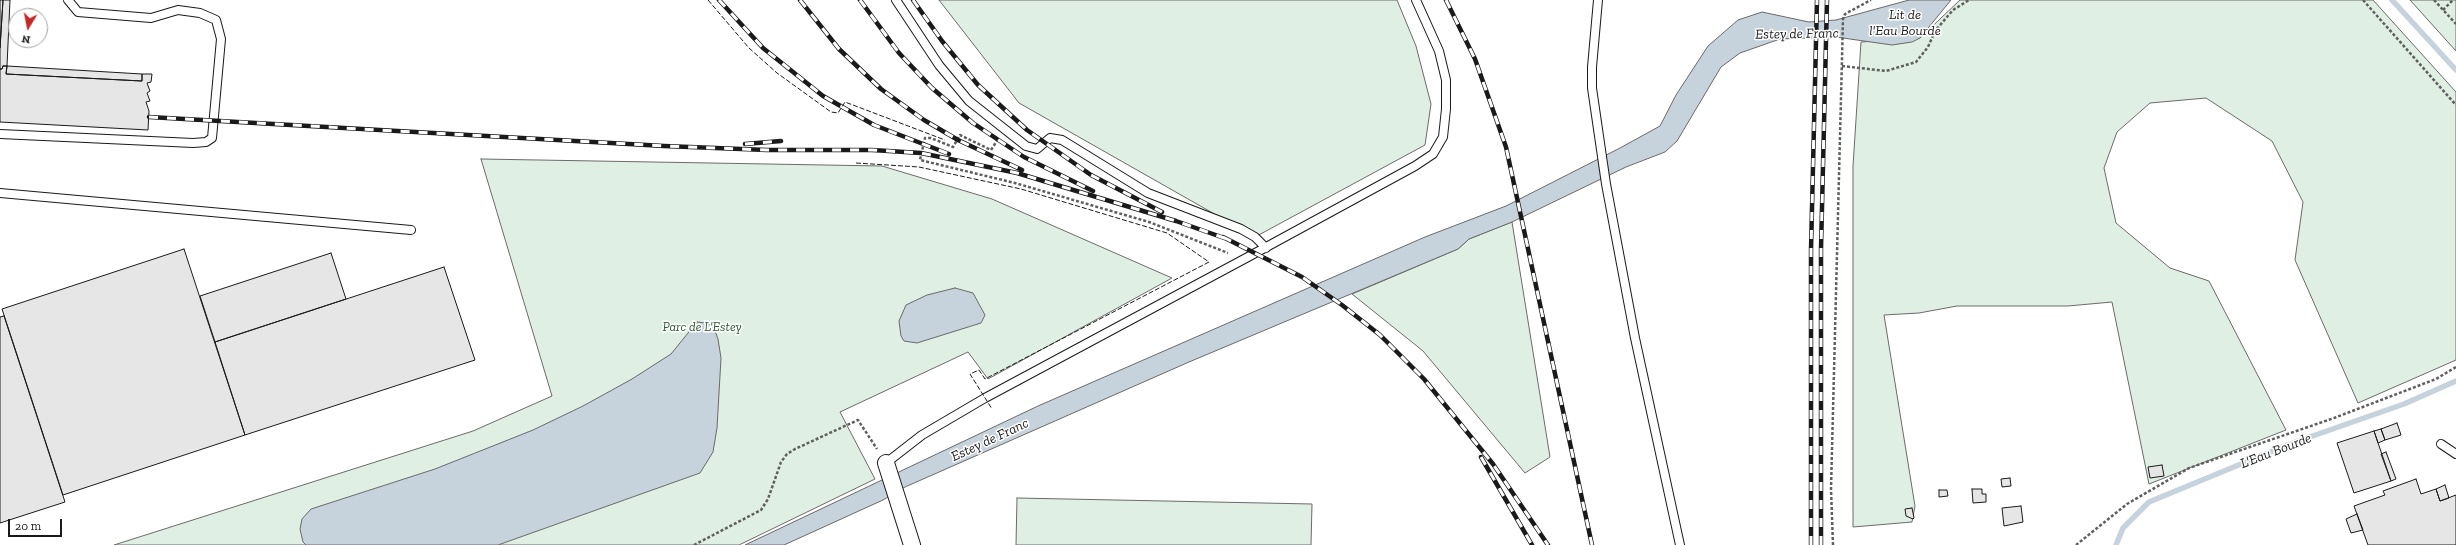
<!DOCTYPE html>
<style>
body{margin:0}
#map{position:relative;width:2456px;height:545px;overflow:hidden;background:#fff;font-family:"Zilla Slab",serif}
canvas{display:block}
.north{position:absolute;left:8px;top:8px;width:40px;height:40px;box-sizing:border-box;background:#fff;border:1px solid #a3a3a3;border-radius:50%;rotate:190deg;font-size:11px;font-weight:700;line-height:16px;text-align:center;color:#1a1a1a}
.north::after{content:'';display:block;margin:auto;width:14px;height:18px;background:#c62828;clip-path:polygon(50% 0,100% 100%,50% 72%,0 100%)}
.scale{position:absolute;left:8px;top:519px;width:54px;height:18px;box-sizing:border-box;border:2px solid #1a1a1a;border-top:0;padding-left:5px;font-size:12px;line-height:14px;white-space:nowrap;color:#1a1a1a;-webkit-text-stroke:3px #fff;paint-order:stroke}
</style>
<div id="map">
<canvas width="2456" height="545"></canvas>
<div class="north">N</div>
<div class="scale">20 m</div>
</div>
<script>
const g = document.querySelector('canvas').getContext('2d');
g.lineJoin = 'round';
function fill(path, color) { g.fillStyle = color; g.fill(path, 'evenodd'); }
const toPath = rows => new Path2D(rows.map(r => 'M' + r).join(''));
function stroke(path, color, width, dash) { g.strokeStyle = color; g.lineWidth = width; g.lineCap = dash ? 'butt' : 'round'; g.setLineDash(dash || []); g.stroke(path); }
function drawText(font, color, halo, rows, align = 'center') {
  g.font = font + ' "Zilla Slab",serif'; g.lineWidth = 3; g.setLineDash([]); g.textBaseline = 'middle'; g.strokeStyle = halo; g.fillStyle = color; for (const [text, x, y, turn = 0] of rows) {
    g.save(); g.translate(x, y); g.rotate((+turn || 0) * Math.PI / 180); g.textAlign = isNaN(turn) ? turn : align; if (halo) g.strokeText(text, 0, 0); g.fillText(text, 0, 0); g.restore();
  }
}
const green = toPath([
 [939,0,1397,0,1416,46,1431,104,1425,145,1255,237,1019,103,939,0],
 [1960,0,2373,0,2456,92,2456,360,2358,403,2295,260,2303,202,2272,141,2206,98,2150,103,2117,132,2104,168,2116,223,2170,268,2209,281,2286,430,2149,484,2112,302,2068,306,1957,306,1919,313,1884,315,1915,506,1912,522,1853,527,1853,166,1861,42,1920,38,1960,0],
 [2410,0,2456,0,2456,51,2410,0],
 [481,159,882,166,992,199,1172,278,988,379,968,352,840,412,875,479,739,545,114,545,473,431,552,396,481,159],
 [1512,222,1550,457,1525,473,1423,351,1352,294,1458,249,1469,239,1512,222],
 [1017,498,1312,504,1311,545,1016,545,1017,498]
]);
const water = toPath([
 [1909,0,1951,0,1920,38,1912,42,1892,45,1836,37,1780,39,1740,53,1721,67,1677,141,1665,152,1626,167,1512,222,1469,239,1458,249,1189,362,905,487,883,500,784,545,745,545,1038,406,1425,237,1506,206,1620,148,1660,126,1676,95,1708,46,1738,20,1762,12,1809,22,1836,20,1909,0],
 [955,288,973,293,985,315,981,323,917,343,904,341,901,336,899,321,906,305,927,295,955,288],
 [697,322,707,323,714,328,718,339,721,358,717,428,713,452,700,473,498,545,306,545,303,542,300,529,302,519,311,509,435,469,533,430,583,406,632,379,671,354,697,322]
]);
const stream = toPath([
 [2392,0,2456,70],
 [2116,545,2123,528,2149,502,2287,445,2404,404,2456,381]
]);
const building = toPath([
 [0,0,3,0,0,48,0,0],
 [3,0,10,0,7,66,3,66,2,69,0,69,0,48,3,0],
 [3,66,7,66,6,74,142,81,142,74,152,74,151,82,147,83,150,91,147,93,150,101,146,102,149,111,148,130,0,122,0,69,2,69,3,66],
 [7,66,142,74,142,81,6,74,7,66],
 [184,249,245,435,63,495,2,309,184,249],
 [331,253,346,299,215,342,200,296,331,253],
 [444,267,475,360,245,435,215,342,444,267],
 [4,316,65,502,0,523,0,317,4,316],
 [2397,423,2401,435,2385,440,2381,429,2397,423],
 [2381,429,2385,440,2378,443,2374,431,2381,429],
 [2374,431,2391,481,2354,493,2337,443,2374,431],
 [2386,452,2396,479,2391,481,2381,454,2386,452],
 [2162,465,2164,476,2150,478,2148,467,2162,465],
 [2010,478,2011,486,2002,487,2001,479,2010,478],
 [2416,479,2421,494,2436,489,2440,501,2456,495,2456,545,2368,545,2354,506,2385,495,2383,491,2416,479],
 [2445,485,2449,498,2440,501,2436,489,2445,485],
 [1972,489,1982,489,1982,494,1986,494,1986,502,1973,503,1972,489],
 [1939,490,1947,490,1948,496,1939,497,1939,490],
 [2021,506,2023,522,2004,526,2002,508,2021,506],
 [1912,508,1914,518,1913,519,1906,516,1905,509,1912,508],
 [2357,514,2363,530,2351,533,2346,519,2357,514]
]);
const path = toPath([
 [2363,0,2456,105],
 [2434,0,2456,24],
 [2443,10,2453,0],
 [1842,66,1886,71,1916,62,1928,47,1935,31,1953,10,1969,0],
 [998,139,991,150,960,135,953,147,931,138,925,138,920,160,1015,183,1149,222,1228,253],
 [694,545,761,510,768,499,781,462,787,454,795,449,858,420,877,449],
 [1833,545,1831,489,1843,19,1845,14,1871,0],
 [2076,545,2127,504,2189,468,2334,418,2436,379,2456,367]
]);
const lane = toPath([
 [896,0,939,65,969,101,1026,146,1037,149,1050,138,1062,140,1148,193,1241,229,1255,237,1266,248],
 [1598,0,1592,67,1592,88,1606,184,1635,338,1680,545],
 [0,134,193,143,206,142,212,138,221,39,216,20,200,13,178,10,151,18,78,12,68,0],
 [0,193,411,230],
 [2441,444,2456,454],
 [886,463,922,435,985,398,1248,257,1415,166,1433,154,1443,137,1446,109,1446,80,1439,51,1416,0]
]);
const street = toPath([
 [886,463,912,545]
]);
const rail = toPath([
 [719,0,763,48,823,96,874,125,949,154],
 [800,0,839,49,881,89,924,120,958,140,1022,170],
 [860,0,899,53,932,88,973,123,1024,157,1093,191],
 [913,0,942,41,978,85,1027,130,1091,175,1162,212],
 [1446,0,1475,59,1506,147,1592,545],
 [149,117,664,146,767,150,872,150,921,153,1017,173,1176,221,1227,239],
 [745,144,781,141],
 [1223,237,1302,277,1342,305,1380,335,1424,379,1493,464,1548,545],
 [1481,457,1532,545],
 [1811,545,1811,250,1817,0],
 [1821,545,1821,249,1827,0]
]);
const fence = toPath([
 [708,0,749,48,777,73,831,112,838,113,845,102,945,140],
 [856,163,919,167,1021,189,1167,233,1209,262,985,379,979,370,970,374,992,409]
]);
const parkNames = [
 ["Parc de L'Estey",702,327]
];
const waterNames = [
 ["Lit de",1905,15],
 ["l'Eau Bourde",1905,31],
 ["Estey de Franc",1797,34,-1],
 ["Estey de Franc",990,440,-25],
 ["L'Eau Bourde",2276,451,-21]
];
fill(green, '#e0efe3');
stroke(green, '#6a6a6a', 1);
fill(water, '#c6d2dc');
stroke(water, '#6a6a6a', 1);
stroke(stream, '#c6d2dc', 5.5);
fill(building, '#e6e6e6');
stroke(building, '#1a1a1a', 1);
stroke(lane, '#1a1a1a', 10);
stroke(street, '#1a1a1a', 18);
stroke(path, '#5f5f5f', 2.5, [3, 2]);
stroke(lane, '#fff', 8);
stroke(street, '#fff', 16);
stroke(rail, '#1a1a1a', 4.5);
stroke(rail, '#fff', 3, [9]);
stroke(fence, '#1a1a1a', 1, [5, 2]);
drawText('italic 13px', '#2b5a34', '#fff', parkNames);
drawText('italic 14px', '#1a1a1a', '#fff', waterNames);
</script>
